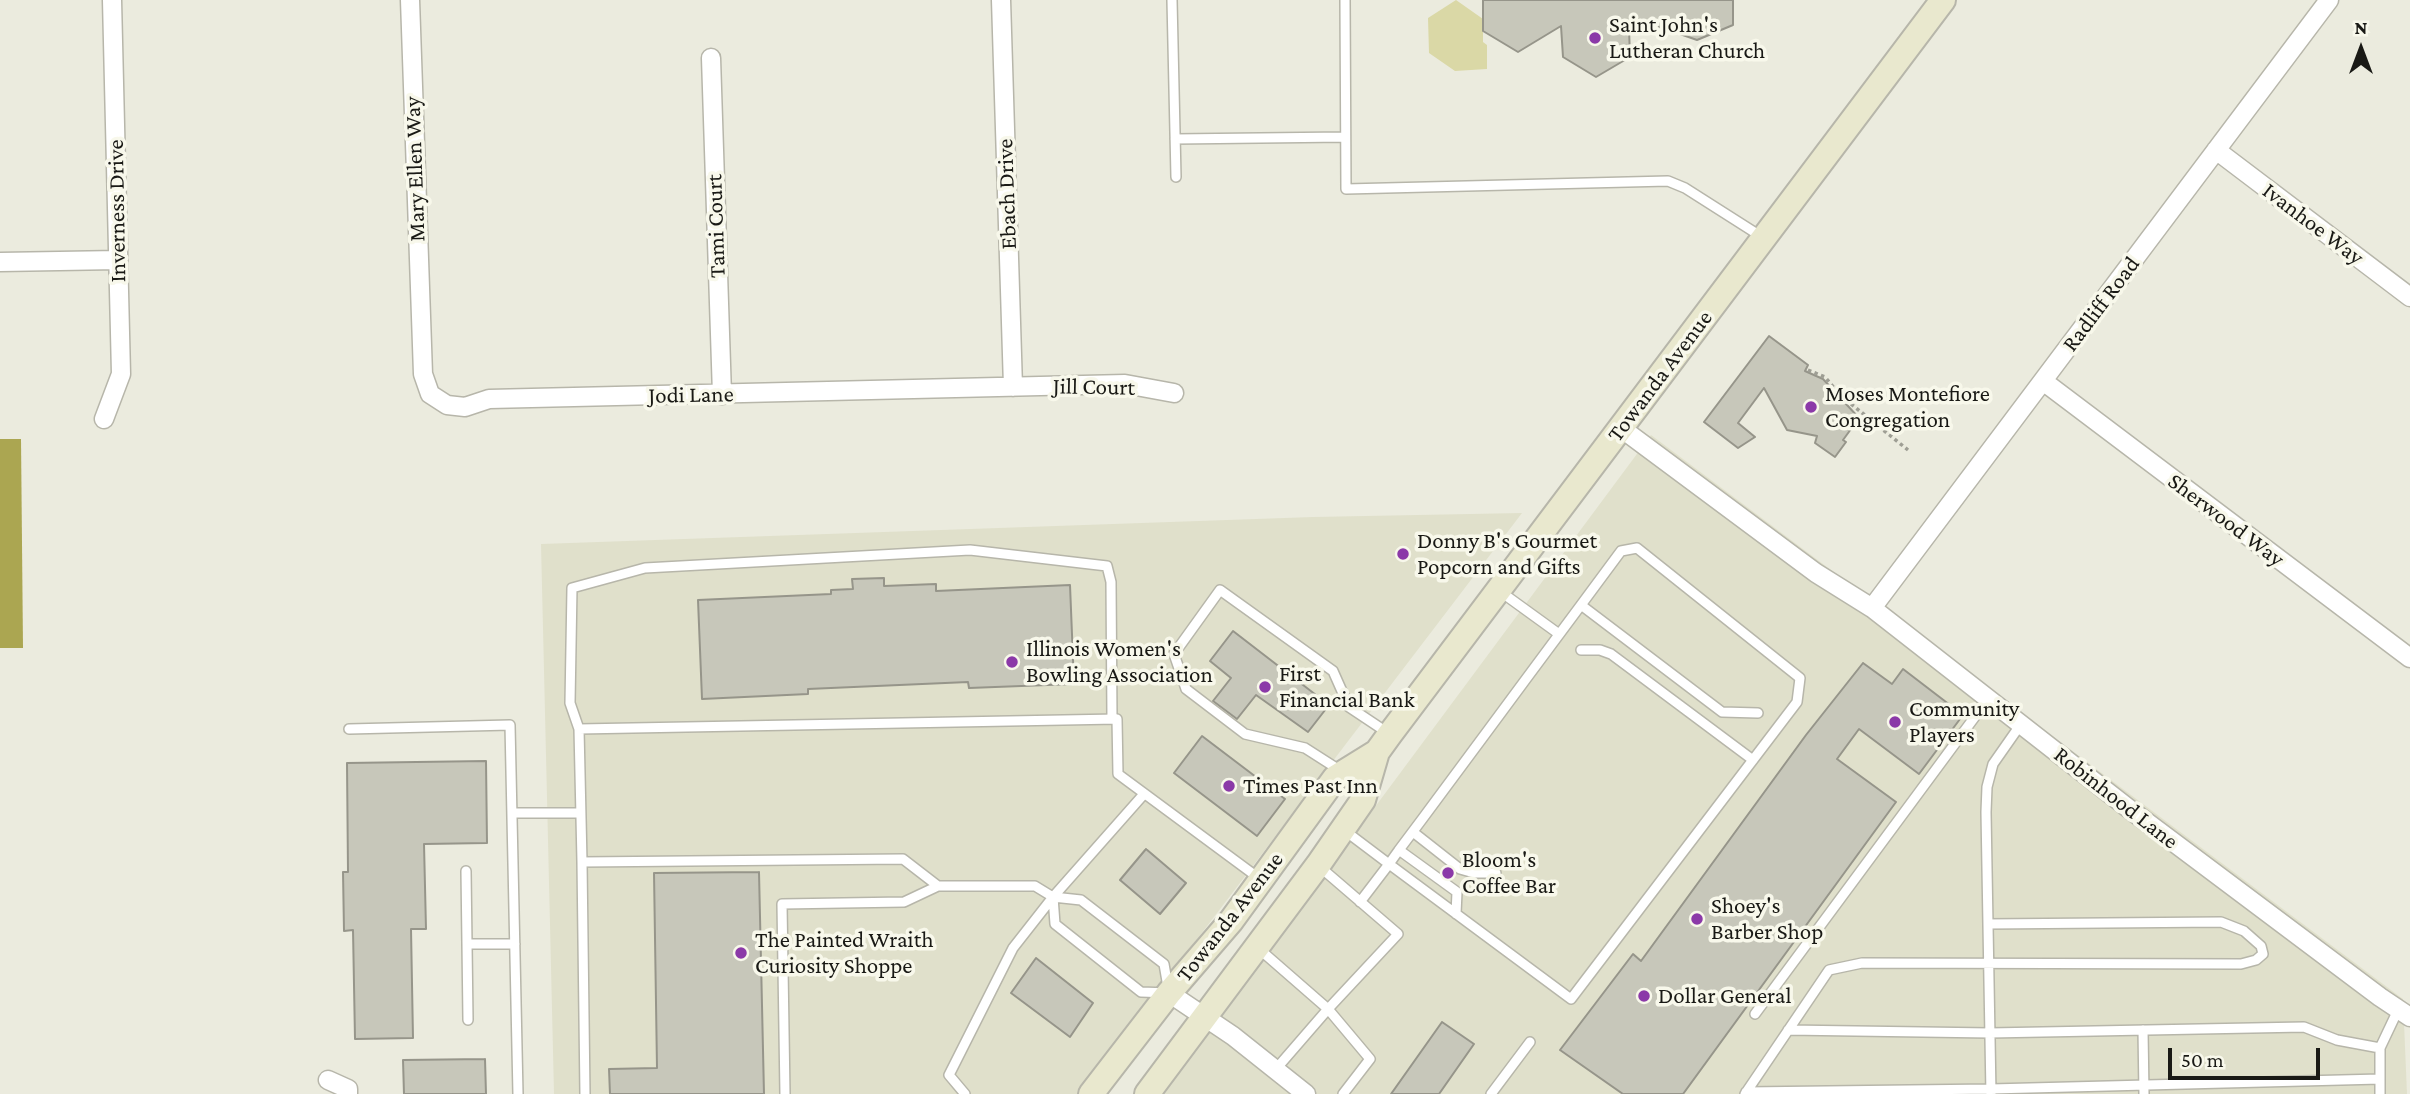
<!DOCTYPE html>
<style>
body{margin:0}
#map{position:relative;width:2410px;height:1094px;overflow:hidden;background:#ebebde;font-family:"Crimson Pro",serif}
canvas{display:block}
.north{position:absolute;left:2326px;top:14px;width:70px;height:70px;-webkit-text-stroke:5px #f8f8eb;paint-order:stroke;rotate:0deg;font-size:19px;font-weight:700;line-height:28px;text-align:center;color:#191915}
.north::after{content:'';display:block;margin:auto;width:24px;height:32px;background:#191915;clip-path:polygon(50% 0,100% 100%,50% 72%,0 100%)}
.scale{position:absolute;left:2168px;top:1048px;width:152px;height:32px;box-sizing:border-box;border:4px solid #191915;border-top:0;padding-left:9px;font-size:21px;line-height:24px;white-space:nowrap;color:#191915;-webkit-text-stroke:5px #f8f8eb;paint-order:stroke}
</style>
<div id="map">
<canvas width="2410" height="1094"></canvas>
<div class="north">N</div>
<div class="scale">50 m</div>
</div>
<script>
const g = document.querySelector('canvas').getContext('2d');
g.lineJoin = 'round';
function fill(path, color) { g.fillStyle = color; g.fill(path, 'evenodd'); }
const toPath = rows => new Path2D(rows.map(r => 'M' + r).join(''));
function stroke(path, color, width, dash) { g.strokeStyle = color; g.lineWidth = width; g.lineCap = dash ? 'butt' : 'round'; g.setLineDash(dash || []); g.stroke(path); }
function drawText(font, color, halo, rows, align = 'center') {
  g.font = font + ' "Crimson Pro",serif'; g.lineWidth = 7; g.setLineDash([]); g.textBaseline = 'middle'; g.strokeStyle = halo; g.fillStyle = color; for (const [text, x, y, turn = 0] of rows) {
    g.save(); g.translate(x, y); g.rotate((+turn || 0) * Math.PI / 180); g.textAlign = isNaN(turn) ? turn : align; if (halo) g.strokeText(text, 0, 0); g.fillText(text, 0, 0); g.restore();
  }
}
const built = toPath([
 [1651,435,2403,999,2407,1094,1162,1094],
 [1522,513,1079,1094,554,1094,541,544,1313,517]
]);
const green = toPath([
 [1456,0,1483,19,1483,42,1487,45,1487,69,1455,71,1429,53,1428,18]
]);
const water = toPath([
 [0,439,21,439,23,648,0,648]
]);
const building = toPath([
 [1483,0,1733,0,1733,25,1697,40,1660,27,1629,28,1630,57,1596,77,1563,57,1561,26,1518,52,1483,31,1483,0],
 [1769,336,1808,365,1805,371,1823,379,1859,418,1843,440,1846,442,1835,457,1815,443,1817,436,1787,430,1764,388,1738,423,1755,437,1738,448,1704,422,1769,336],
 [884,578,884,586,936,584,936,591,1070,585,1074,684,969,688,968,682,808,689,808,694,702,699,698,600,831,594,831,590,853,589,852,579,884,578],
 [1233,631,1329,705,1308,732,1256,695,1237,719,1213,701,1231,678,1210,661,1233,631],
 [1863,663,1892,684,1903,669,1963,715,1919,774,1859,729,1837,759,1896,802,1683,1094,1623,1094,1560,1050,1633,954,1641,961,1806,735,1863,663],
 [1202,736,1285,799,1257,836,1174,773,1202,736],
 [486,761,487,843,424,844,426,929,411,929,413,1038,355,1039,353,930,344,931,343,872,348,872,347,763,486,761],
 [1146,849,1186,883,1160,914,1120,880,1146,849],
 [759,872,764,1094,610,1094,609,1069,657,1068,654,873,759,872],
 [1036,958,1093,1003,1070,1037,1011,993,1036,958],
 [1442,1022,1474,1044,1439,1094,1391,1094,1442,1022],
 [485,1059,486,1094,404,1094,403,1060,485,1059]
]);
const path = toPath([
 [1808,370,1825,377,1840,395,1908,450]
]);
const service = toPath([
 [1172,0,1176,177],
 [1345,0,1346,189,1668,181,1685,188,1762,237],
 [1175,139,1345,137],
 [1501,592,1559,634],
 [1581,605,1722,712,1758,713],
 [1581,650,1600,650,1611,654,1753,760],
 [349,729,510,725,518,1094],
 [579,729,570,703,572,588,645,568,970,550,1107,566,1111,582,1112,719],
 [1366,787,1305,748,1245,734,1186,689,1174,654,1220,590,1333,671,1349,707,1388,733],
 [512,813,580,813],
 [1344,830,1389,864,1571,999,1797,702,1800,678,1637,548,1621,551,1581,605,1526,679,1489,729,1423,818,1399,850,1389,864,1360,902],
 [1413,832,1460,869,1474,873,1496,873],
 [1399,850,1457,892,1456,914],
 [582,862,585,1094],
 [466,871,467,944],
 [1053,897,1055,924,1141,992,1169,993,1164,964,1081,900,1053,897,1035,886,938,886,903,859,582,862,579,729,1117,719,1118,774,1260,879],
 [1258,948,1328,1009,1398,934,1320,867],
 [1755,1014,1988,699],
 [468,1020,467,944,515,944],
 [1788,1030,1990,1033,2304,1027,2337,1040,2380,1048],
 [2143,1030,2144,1094],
 [1276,1069,1328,1009,1370,1059,1343,1094],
 [1746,1092,1991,1089,2380,1079],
 [785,1094,782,904,904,902,938,886],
 [965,1094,949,1075,1013,948,1053,897,1144,794],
 [1491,1094,1530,1042],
 [1745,1094,1829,970,1862,963,2241,964,2256,960,2263,954,2261,946,2244,931,2221,922,1988,924],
 [1991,1094,1986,812,1987,787,1993,764,2021,724],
 [2380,1094,2380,1048,2398,1010]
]);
const minor = toPath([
 [410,0,423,374,430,394,447,405,465,407,489,399,1125,384,1174,393],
 [1001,0,1013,387],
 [711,58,722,395],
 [2216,150,2410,297],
 [0,262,118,260],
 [2043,381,2410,658],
 [104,419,121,374,112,0],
 [1621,428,1816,573,1872,608,2128,808,2380,997,2410,1017],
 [1872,608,2329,0],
 [1169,993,1233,1036,1306,1094],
 [328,1080,348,1089,348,1094]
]);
const secondary = toPath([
 [1091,1094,1169,993,1231,921,1335,778,1377,752],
 [1147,1094,1318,865,1363,800,1377,752,1390,734,1943,0]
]);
const markers = [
 [1595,38,7,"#8b39a8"],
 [1811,407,7,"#8b39a8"],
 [1403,554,7,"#8b39a8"],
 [1012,662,7,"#8b39a8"],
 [1265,687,7,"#8b39a8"],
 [1895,722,7,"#8b39a8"],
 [1229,786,7,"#8b39a8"],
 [1448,873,7,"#8b39a8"],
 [1697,919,7,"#8b39a8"],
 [741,953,7,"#8b39a8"],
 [1644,996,7,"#8b39a8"]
];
const poiNames = [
 ["Saint John's",1609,25],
 ["Lutheran Church",1609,51],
 ["Moses Montefiore",1825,394],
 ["Congregation",1825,420],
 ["Donny B's Gourmet",1417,541],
 ["Popcorn and Gifts",1417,567],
 ["Illinois Women's",1026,649],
 ["Bowling Association",1026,675],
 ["First",1279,674],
 ["Financial Bank",1279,700],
 ["Community",1909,709],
 ["Players",1909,735],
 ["Times Past Inn",1243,786],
 ["Bloom's",1462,860],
 ["Coffee Bar",1462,886],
 ["Shoey's",1711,906],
 ["Barber Shop",1711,932],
 ["The Painted Wraith",755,940],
 ["Curiosity Shoppe",755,966],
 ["Dollar General",1658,996]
];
const streetNames = [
 ["Mary Ellen Way",415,169,-92],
 ["Ebach Drive",1007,194,-92],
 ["Inverness Drive",117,211,-91],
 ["Ivanhoe Way",2313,224,37],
 ["Tami Court",716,226,-92],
 ["Radliff Road",2101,304,-53],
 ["Towanda Avenue",1660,376,-53],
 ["Jill Court",1094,387,1],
 ["Jodi Lane",691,395,-1],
 ["Sherwood Way",2226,520,37],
 ["Robinhood Lane",2116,798,38],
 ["Towanda Avenue",1230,917,-52]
];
fill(built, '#e0e0cb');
fill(green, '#dad8a6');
fill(water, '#aba651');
fill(building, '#c7c7ba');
stroke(building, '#96958a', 2);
stroke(service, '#b7b6aa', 12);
stroke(minor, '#b7b6aa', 21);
stroke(secondary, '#b7b6aa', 28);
stroke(path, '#9e9e94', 3.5, [3.5, 3.5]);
stroke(service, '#fff', 9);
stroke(minor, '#fff', 18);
stroke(secondary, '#e9e8ce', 24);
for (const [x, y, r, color] of markers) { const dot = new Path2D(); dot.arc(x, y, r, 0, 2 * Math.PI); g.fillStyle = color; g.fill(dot); stroke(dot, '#f8f8eb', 2.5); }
drawText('23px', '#191915', '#f8f8eb', poiNames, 'left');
drawText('23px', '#191915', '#f8f8eb', streetNames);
</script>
